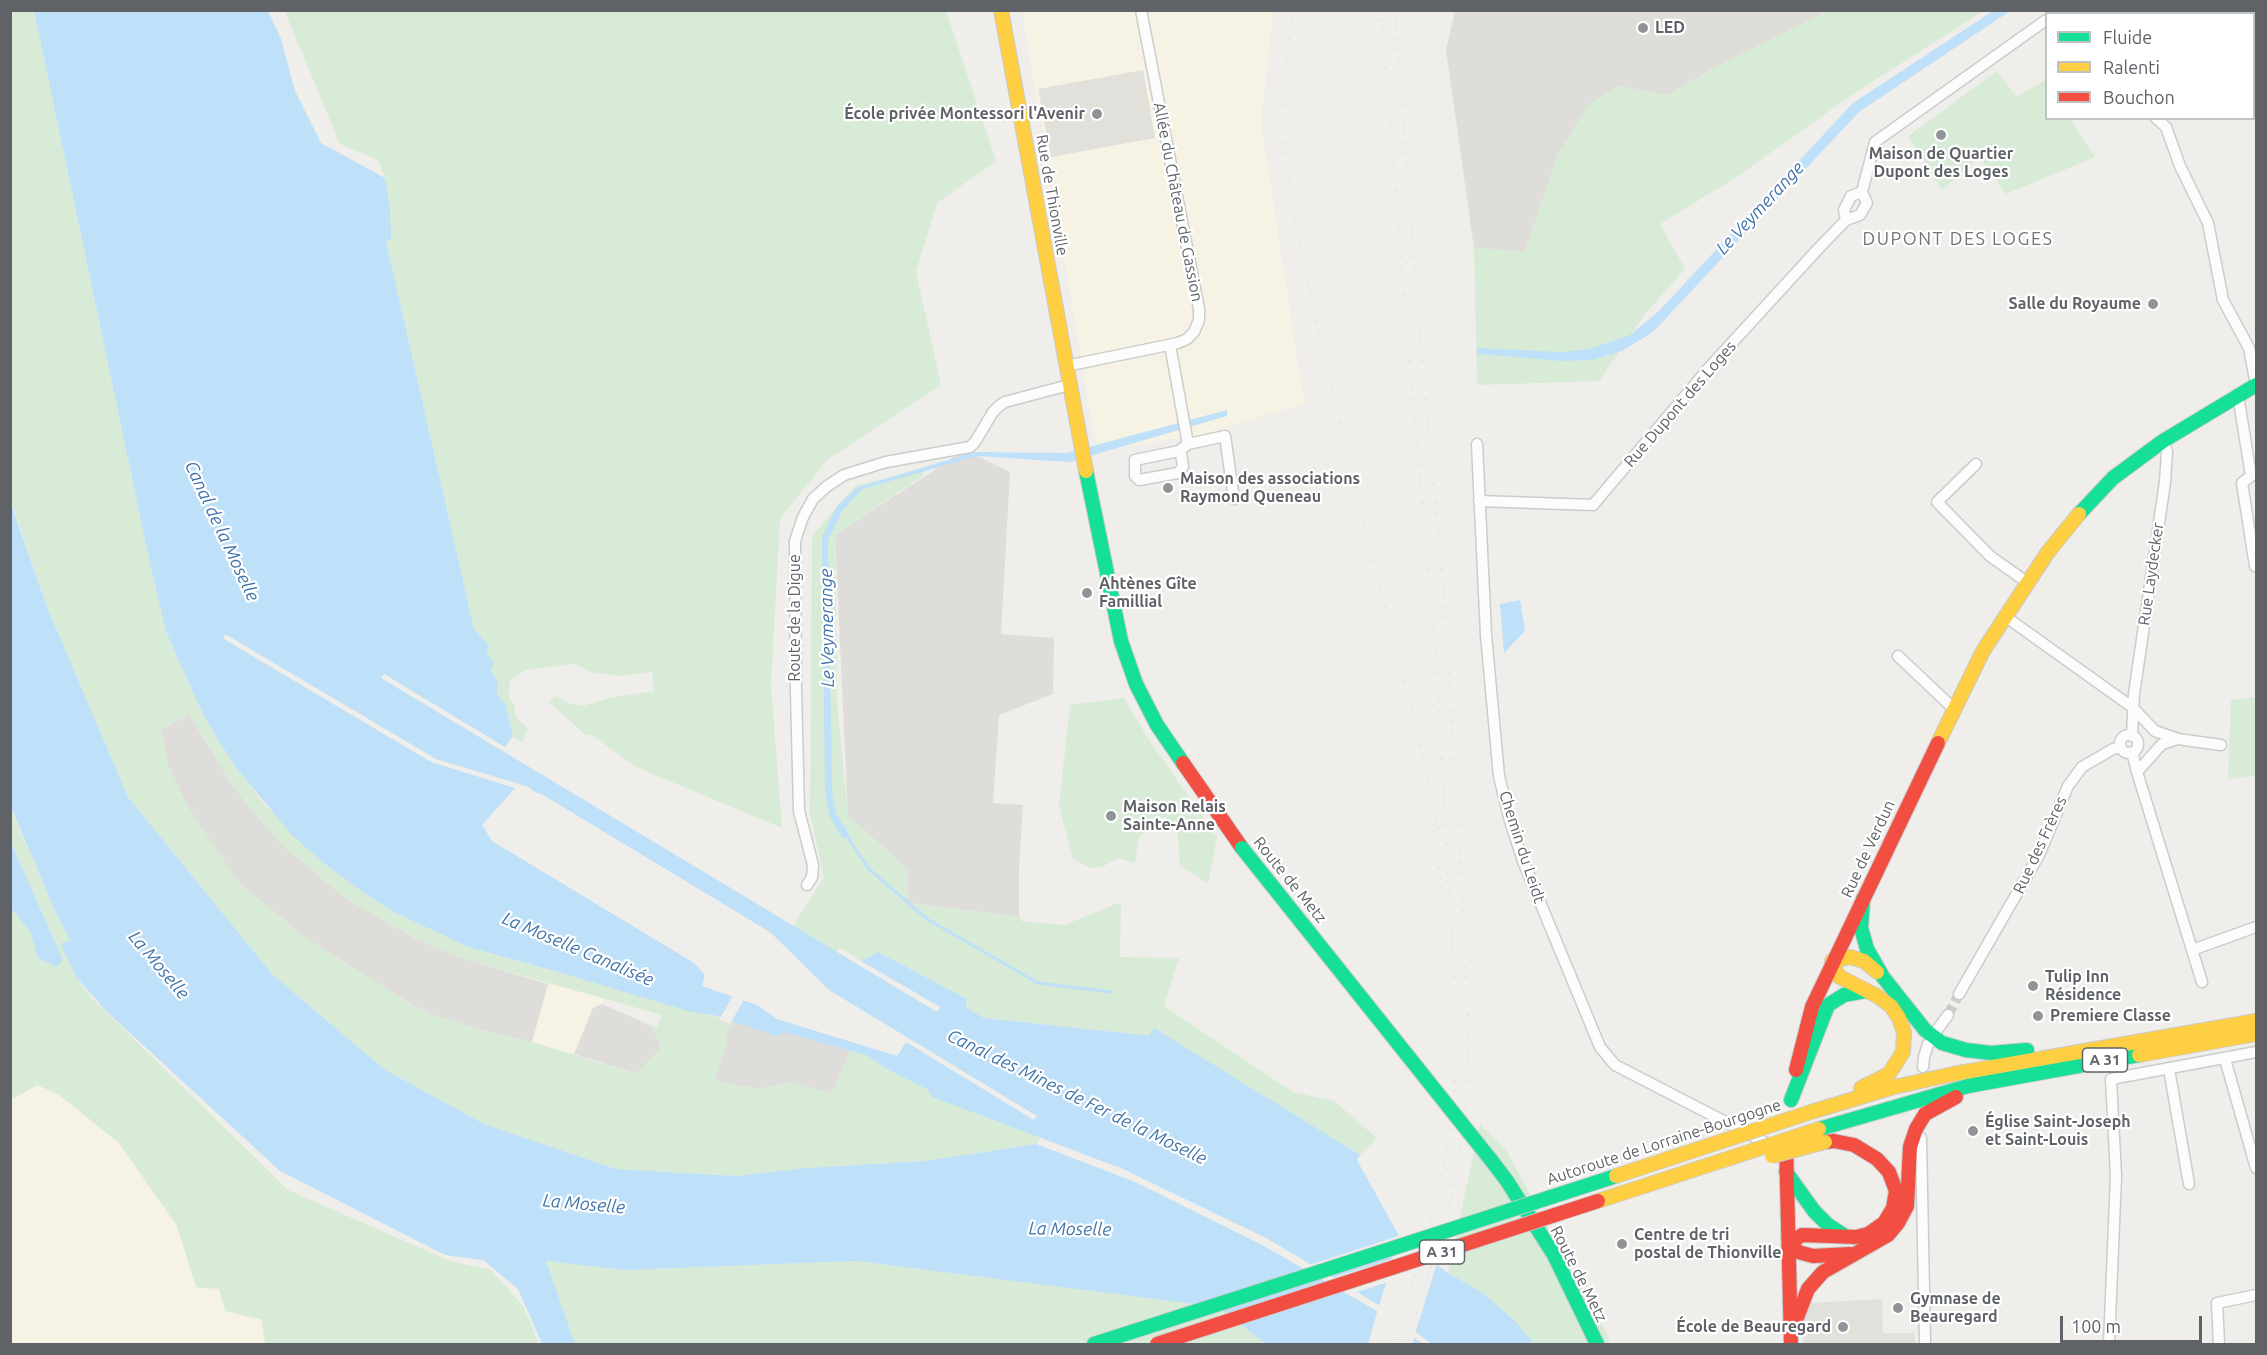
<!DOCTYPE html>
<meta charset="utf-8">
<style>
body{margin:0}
#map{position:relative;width:2267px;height:1355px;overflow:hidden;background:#efeeea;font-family:Ubuntu,sans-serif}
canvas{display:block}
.frame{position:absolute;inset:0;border:12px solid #5f6368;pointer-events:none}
.legend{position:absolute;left:2045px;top:12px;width:210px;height:108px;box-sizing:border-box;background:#fff;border:2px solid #bfc1c3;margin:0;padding:8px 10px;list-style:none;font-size:18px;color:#5f6368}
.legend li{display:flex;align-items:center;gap:12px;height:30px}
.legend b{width:30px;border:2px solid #bfc1c3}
.scale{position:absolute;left:2060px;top:1316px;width:142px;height:27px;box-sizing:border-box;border:3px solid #5f6368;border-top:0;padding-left:8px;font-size:18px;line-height:21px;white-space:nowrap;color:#5f6368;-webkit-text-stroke:4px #fff;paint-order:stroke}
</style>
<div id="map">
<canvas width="2267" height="1355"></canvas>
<div class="frame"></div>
<ul class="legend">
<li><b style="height:8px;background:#16e098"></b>Fluide</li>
<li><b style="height:8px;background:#ffcf43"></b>Ralenti</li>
<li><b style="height:8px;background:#f24e42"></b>Bouchon</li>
</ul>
<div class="scale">100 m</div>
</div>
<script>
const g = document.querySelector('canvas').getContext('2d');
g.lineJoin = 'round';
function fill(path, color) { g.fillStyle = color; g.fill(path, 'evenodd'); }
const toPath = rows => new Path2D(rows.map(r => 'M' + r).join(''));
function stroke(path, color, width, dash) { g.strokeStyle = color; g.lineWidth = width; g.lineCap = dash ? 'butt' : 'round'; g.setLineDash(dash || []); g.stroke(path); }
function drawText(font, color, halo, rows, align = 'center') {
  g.font = font + ' Ubuntu,sans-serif'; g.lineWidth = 4.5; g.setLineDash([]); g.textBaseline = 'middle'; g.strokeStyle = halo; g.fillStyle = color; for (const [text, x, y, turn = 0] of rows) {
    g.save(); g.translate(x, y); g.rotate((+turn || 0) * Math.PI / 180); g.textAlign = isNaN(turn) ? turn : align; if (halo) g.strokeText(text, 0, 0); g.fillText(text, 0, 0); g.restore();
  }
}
const commercial = toPath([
 [1022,11,1273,11,1261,122,1304,403,1211,433,1097,451],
 [548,984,605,998,602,1004,593,1008,574,1054,532,1042],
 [37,1085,58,1094,119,1143,177,1226,196,1287,219,1289,226,1311,262,1320,265,1344,11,1344,10,1100]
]);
const industrial = toPath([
 [1455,11,1828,11,1723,63,1667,95,1618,86,1558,154,1525,252,1474,248,1446,50],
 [965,450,1010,472,1001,634,1054,638,1053,694,999,715,993,803,1023,805,1019,869,1019,917,908,903,908,869,848,816,835,535],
 [189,714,233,786,261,821,285,847,347,899,416,939,464,959,548,984,532,1042,484,1031,433,1015,412,1005,303,936,239,883,189,809,168,766,161,730],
 [602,1004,643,1022,654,1030,661,1048,637,1074,574,1054,593,1008],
 [734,1022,779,1037,782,1031,850,1050,832,1094,792,1082,760,1089,720,1082,715,1077,728,1040,724,1038]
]);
const education = toPath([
 [1143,70,1155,138,1051,157,1038,89],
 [1882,1299,1883,1333,1915,1333,1915,1344,1803,1344,1803,1321,1807,1303]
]);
const green = toPath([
 [287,10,946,11,996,161,937,203,916,272,941,385,827,460,780,519,771,685,782,828,636,767,590,734,587,736,549,702,554,696,569,703,583,706,610,698,654,691,652,672,619,676,590,672,575,664,525,670,510,680,509,697,514,705,516,717,528,729,522,743,513,736,506,706,497,694,498,681,491,671,474,629,447,510,386,241,385,178,378,160,340,144,285,12],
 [10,11,34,11,150,564,166,632,199,706,213,732,237,769,264,804,326,865,364,893,396,913,468,947,734,1022,724,1037,728,1040,715,1077,720,1082,760,1089,792,1082,832,1094,850,1050,867,1055,890,1071,928,1090,932,1097,1040,1138,1036,1144,925,1161,806,1168,739,1176,616,1169,484,1124,384,1069,273,975,128,797,47,607,11,501],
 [189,714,233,786,261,821,285,847,347,899,416,939,464,959,662,1015,657,1027,643,1022,654,1030,661,1048,636,1074,532,1042,484,1031,433,1015,412,1005,303,936,239,883,189,809,168,766,161,730],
 [1828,11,1983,11,1852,95,1735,178,1660,224,1685,269,1645,314,1599,381,1477,385,1474,248,1525,252,1558,154,1589,104,1618,86,1667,95,1723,63],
 [1997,71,2017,97,2045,80,2046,83,2046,118,2070,119,2095,157,2006,194,1979,157,1942,190,1908,136],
 [924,471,923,476,835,535,837,700,848,816,908,869,908,903,1019,917,1021,921,1064,925,1121,902,1120,957,1179,958,1164,1006,1293,1092,1334,1101,1377,1138,1360,1155,1154,1029,1149,1035,1143,1035,984,1018,966,1007,967,999,878,952,861,961,840,947,836,952,793,926,824,877,810,814,812,536,856,485],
 [2256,697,2256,776,2228,779,2231,700],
 [1124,698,1147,737,1217,837,1208,884,1180,865,1177,825,1162,817,1139,837,1135,863,1118,858,1102,867,1091,868,1073,859,1059,806,1070,705],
 [10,807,55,911,70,941,76,977,90,996,288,1190,450,1261,491,1270,523,1306,539,1344,265,1344,262,1320,225,1311,219,1289,196,1287,177,1226,119,1143,58,1094,37,1085,11,1100,11,908,31,933,37,957,63,960,11,842],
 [1480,1124,1506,1150,1607,1334,1611,1344,1534,1344,1516,1322,1483,1293,1448,1273],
 [545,1261,623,1270,856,1261,1218,1307,1266,1344,575,1344]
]);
const water = toPath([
 [34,11,268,11,281,39,295,91,321,143,385,178,390,208,391,239,386,241,447,510,474,629,489,646,486,654,494,662,491,671,498,681,497,694,506,705,513,736,505,747,384,674,381,678,937,1012,940,1007,861,961,878,952,967,999,966,1007,984,1018,1143,1035,1149,1035,1154,1028,1360,1155,1357,1160,1398,1234,1448,1273,1483,1293,1516,1322,1534,1344,1432,1344,1379,1305,1268,1239,1123,1169,932,1097,928,1090,890,1071,866,1055,783,1032,779,1037,717,1016,688,1011,565,974,468,947,396,913,364,893,326,865,292,835,237,769,213,732,199,706,166,632,150,564],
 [225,634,436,759,529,787,533,791,543,795,770,932,829,990,1037,1116,1034,1120,906,1042,897,1056,777,1019,757,1005,702,986,705,975,694,963,492,841,482,825,515,788,431,762,224,639],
 [1993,11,2010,11,1859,112,1653,332,1622,351,1592,360,1561,361,1477,354,1477,348,1561,352,1590,349,1630,335,1659,311,1853,103],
 [1227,410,1227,416,1069,462,977,456,863,489,842,511,828,540,832,791,836,814,850,836,843,839,829,815,825,791,822,538,837,506,858,487,975,452,1066,453],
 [10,501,47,607,128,797,273,975,384,1069,484,1124,616,1169,737,1176,806,1168,925,1161,1036,1144,1135,1182,1264,1246,1375,1310,1423,1344,1266,1344,1218,1307,856,1261,623,1270,546,1261,575,1344,542,1344,518,1289,483,1260,445,1255,280,1171,106,1011,76,977,62,947,61,943,70,941,55,911,11,807],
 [1520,600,1525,631,1504,653,1500,604],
 [11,842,63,960,56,967,37,957,31,933,11,908]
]);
const pier = toPath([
 [734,994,745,998,730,1024,719,1020],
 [1399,1234,1404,1234,1442,1264,1436,1266,1412,1344,1368,1344,1378,1309,1400,1324,1378,1309,1386,1283,1353,1293,1329,1279,1392,1259,1393,1255,1325,1276,1307,1266,1398,1236]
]);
const stream = toPath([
 [846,835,869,869,927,919,1038,983,1111,992]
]);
const streetTunnel = toPath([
 [1948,1015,1959,994]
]);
const street = toPath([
 [2055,14,2060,10],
 [2187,14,2192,10],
 [2156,118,2166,127,2180,166,2208,223,2223,300,2249,348,2256,385],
 [1846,220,1844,210,1851,196,1862,192],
 [1170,345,1188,444,1225,436,1234,499],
 [1066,366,1178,343,1187,339,1194,332,1199,320,1199,309,1141,10],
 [2238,395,2251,476,2242,483,2255,566],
 [1477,444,1486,635,1499,776,1510,821,1523,861,1600,1047,1615,1065,1770,1145],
 [1179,451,1181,453,1183,467,1178,473,1139,480,1135,476,1135,460,1179,451,1188,444],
 [1976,464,1937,502,1990,556,2028,583],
 [1479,501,1593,505,1708,369,1818,249,1846,220,1860,215,1867,203,1862,192,1875,142,2046,20],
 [2006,617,2132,707,2155,731,2178,739],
 [1898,656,1954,709],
 '2120 744a9 9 0 1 1 18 0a9 9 0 1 1-18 0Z',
 [2132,736,2134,694,2165,482,2167,452,2163,441],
 [2132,752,2137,772,2202,982],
 [2137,772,2162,744,2178,739,2221,745],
 [807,885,812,877,813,865,799,811,796,691,795,541,803,517,813,499,826,487,844,475,886,462,970,447,975,442,993,412,999,406,1005,402,1069,385],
 [2192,950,2256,927],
 [1959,994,2039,855,2068,786,2082,767,2113,749,2121,747],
 [1937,1030,1948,1015],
 [2225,1059,2256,1168],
 [1923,1067,1924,1057,1928,1044],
 [2169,1069,2189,1184],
 [1921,1138,1925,1344],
 [2109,1344,2116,1176,2111,1079,2256,1052],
 [2219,1344,2217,1303,2256,1295]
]);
const fast = toPath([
 [1086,471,1121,641,1136,684,1157,725,1183,763],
 [2079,514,2113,478,2163,441,2256,385],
 [1863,899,1861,928,1867,949,1883,977,1925,1030,1942,1043,1966,1050,1991,1053,2027,1050],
 [1791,1100,1828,1005,1844,995,1866,991],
 [1819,1129,1968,1086,2139,1055],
 [1491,1160,1507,1181,1554,1255,1597,1344],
 [1786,1172,1814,1211,1828,1225,1845,1236],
 [1094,1344,1381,1252]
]);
const slow = toPath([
 [1001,10,1086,471],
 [1938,743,1983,651,2048,552,2079,514],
 [2139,1055,2256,1034],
 [1861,1088,1889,1074,1903,1052,1904,1032,1899,1018,1891,1006,1879,997,1838,976,1832,961,1850,957,1864,961,1877,972],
 [1814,1111,1894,1087,1953,1074,2256,1021]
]);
const jam = toPath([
 [1183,763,1242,848],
 [1796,1070,1812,1007,1938,743],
 [1825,1142,1834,1141,1854,1145,1877,1159,1889,1172,1896,1191,1893,1208,1884,1223,1868,1234,1856,1237,1802,1235,1790,1243,1798,1252,1813,1256,1850,1254],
 [1786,1143,1791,1344],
 [1791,1333,1808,1289,1823,1272,1888,1235,1898,1223,1907,1206,1910,1147,1916,1129,1925,1114,1956,1097]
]);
const rail = toPath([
 [1293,10,1286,64,1285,104,1286,155,1293,212,1316,320,1375,568,1420,742,1440,837],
 [1381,10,1407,333,1435,643,1457,1026,1454,1093,1444,1166,1424,1248,1393,1344],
 [1395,10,1419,328,1445,603,1461,875,1469,1044,1466,1106,1458,1164,1446,1218,1407,1344],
 [1432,830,1443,895]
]);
const fastBridge = toPath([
 [1242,848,1491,1160],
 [1381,1252,1616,1176]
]);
const slowBridge = toPath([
 [1772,1156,1825,1142],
 [1616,1176,1814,1111],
 [1598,1201,1819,1129]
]);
const jamBridge = toPath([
 [1157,1344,1598,1201]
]);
const markers = [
 [1643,28,6,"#919496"],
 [1097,114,6,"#919496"],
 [1941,135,6,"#919496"],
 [2153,304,6,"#919496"],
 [1168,488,6,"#919496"],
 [1087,593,6,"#919496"],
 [1111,816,6,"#919496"],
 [2033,986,6,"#919496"],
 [2038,1016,6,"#919496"],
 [1973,1131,6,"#919496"],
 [1622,1244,6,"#919496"],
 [1898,1308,6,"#919496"],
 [1843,1327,6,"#919496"]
];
const shields = [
 [2105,1060,45],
 [1442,1252,45]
];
const shieldNames = [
 ["A 31",2105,1060],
 ["A 31",1442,1252]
];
const poiNames = [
 ["LED",1655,28],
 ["École privée Montessori l'Avenir",1085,114,"right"],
 ["Maison de Quartier",1941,154,"center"],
 ["Dupont des Loges",1941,172,"center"],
 ["Salle du Royaume",2141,304,"right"],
 ["Maison des associations",1180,479],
 ["Raymond Queneau",1180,497],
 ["Ahtènes Gîte",1099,584],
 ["Famillial",1099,602],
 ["Maison Relais",1123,807],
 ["Sainte-Anne",1123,825],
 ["Tulip Inn",2045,977],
 ["Résidence",2045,995],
 ["Premiere Classe",2050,1016],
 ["Église Saint-Joseph",1985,1122],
 ["et Saint-Louis",1985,1140],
 ["Centre de tri",1634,1235],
 ["postal de Thionville",1634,1253],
 ["Gymnase de",1910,1299],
 ["Beauregard",1910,1317],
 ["École de Beauregard",1831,1327,"right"]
];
const streetNames = [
 ["Rue de Thionville",1052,195,80],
 ["Allée du Château de Gassion",1178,202,79],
 ["Rue Dupont des Loges",1680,404,-49],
 ["Rue Laydecker",2151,574,-82],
 ["Route de la Digue",795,618,-90],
 ["Rue des Frères",2040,845,-65],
 ["Chemin du Leidt",1522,847,72],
 ["Rue de Verdun",1868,849,-65],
 ["Route de Metz",1290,880,51],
 ["Autoroute de Lorraine-Bourgogne",1664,1142,-18],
 ["Route de Metz",1579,1274,63]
];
const waterNames = [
 ["Le Veymerange",1760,208,-47],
 ["Canal de la Moselle",222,531,65],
 ["Le Veymerange",827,628,-91],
 ["La Moselle Canalisée",578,949,23],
 ["La Moselle",159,965,50],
 ["Canal des Mines de Fer de la Moselle",1077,1097,26],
 ["La Moselle",584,1204,5],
 ["La Moselle",1070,1229,1]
];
const neighbourhoodNames = [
 ["DUPONT DES LOGES",1958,239]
];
fill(commercial, '#f7f3e4');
fill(industrial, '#dfddda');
fill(education, '#e2e0da');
fill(green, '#d8ebd6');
fill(water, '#bfe0f9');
fill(pier, '#efeeea');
stroke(stream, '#bfe0f9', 3);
stroke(streetTunnel, '#cbcbca', 10, [10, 5]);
stroke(street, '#cbcccc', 13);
stroke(fast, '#cacacb', 16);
stroke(slow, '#cacacb', 16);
stroke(jam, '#cacacb', 16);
stroke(street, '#fdfcfc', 10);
stroke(fast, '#16e098', 14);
stroke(slow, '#ffcf43', 14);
stroke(jam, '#f24e42', 14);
stroke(rail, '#e4e4e4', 3, [1.5, 8]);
stroke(fastBridge, '#cacacb', 16, []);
stroke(slowBridge, '#cacacb', 16, []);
stroke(jamBridge, '#cacacb', 16, []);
stroke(fastBridge, '#16e098', 14);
stroke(slowBridge, '#ffcf43', 14);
stroke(jamBridge, '#f24e42', 14);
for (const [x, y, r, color] of markers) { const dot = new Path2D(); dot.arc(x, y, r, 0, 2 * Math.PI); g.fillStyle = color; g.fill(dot); stroke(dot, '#fff', 2); }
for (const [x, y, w] of shields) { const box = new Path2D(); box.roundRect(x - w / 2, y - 12, w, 24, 4.5); g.fillStyle = '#fff'; g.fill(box); stroke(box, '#5f6368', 1.5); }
drawText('bold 15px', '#5f6368', null, shieldNames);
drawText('bold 16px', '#5f6368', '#fff', poiNames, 'left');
drawText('16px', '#5f6368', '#fff', streetNames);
drawText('italic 18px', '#4174aa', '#fff', waterNames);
g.letterSpacing = '1.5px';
drawText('18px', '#70757a', '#fff', neighbourhoodNames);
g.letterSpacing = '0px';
</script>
